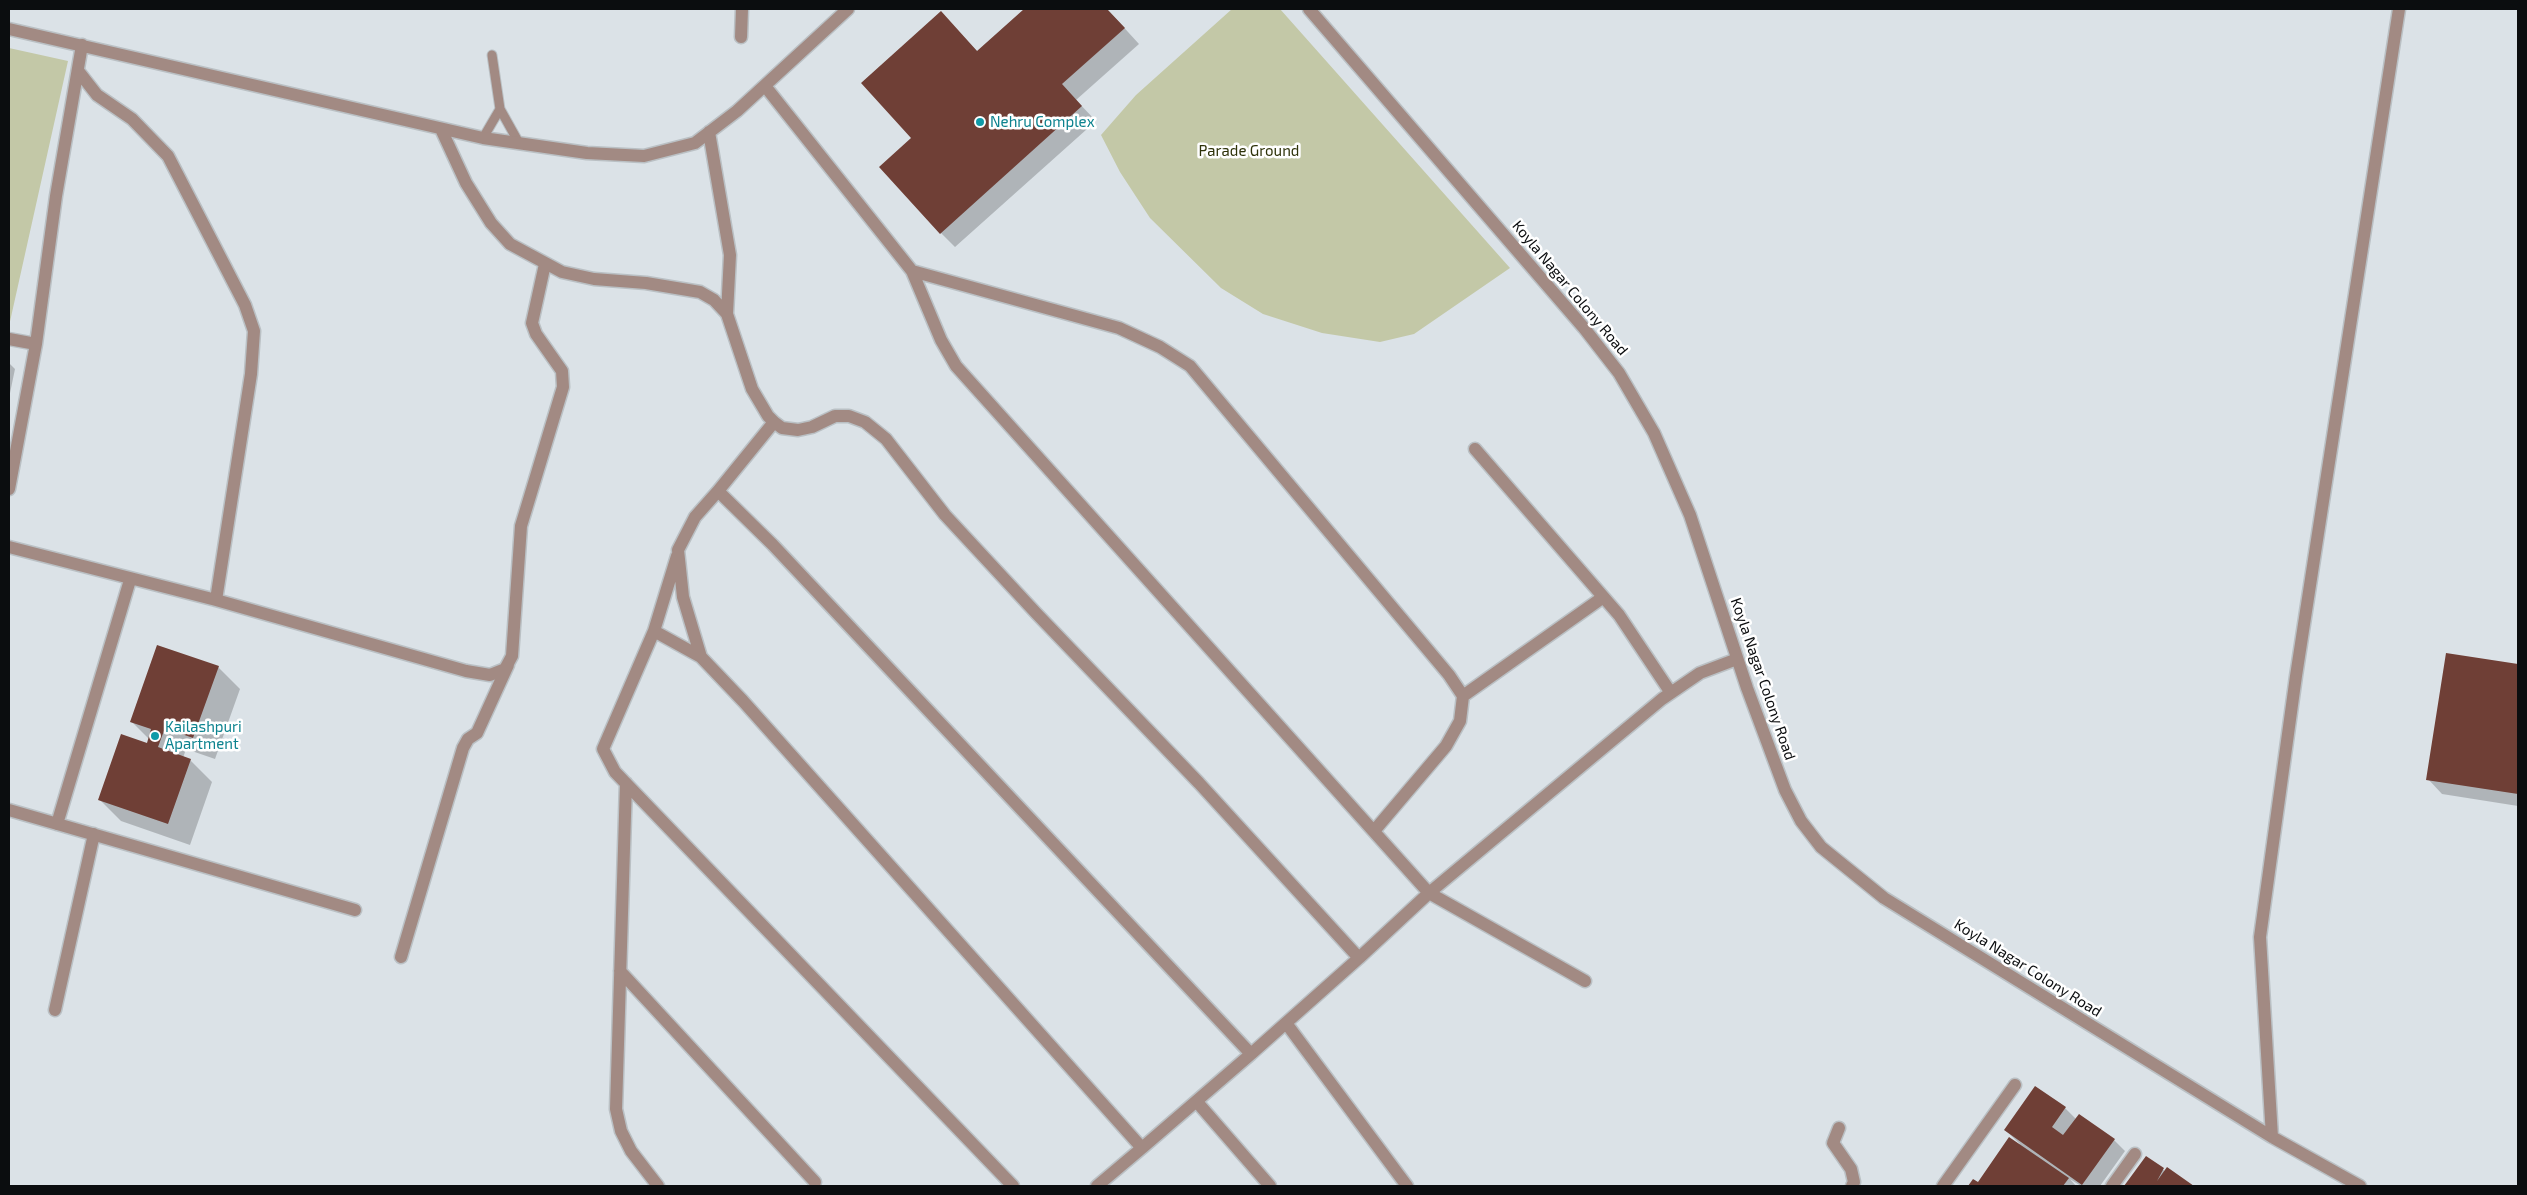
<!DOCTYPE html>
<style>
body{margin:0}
#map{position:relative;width:2527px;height:1195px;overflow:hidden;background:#dbe2e7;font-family:"Exo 2",sans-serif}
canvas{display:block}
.frame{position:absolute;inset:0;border:10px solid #0b0d0f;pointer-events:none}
</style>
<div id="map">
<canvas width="2527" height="1195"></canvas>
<div class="frame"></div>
</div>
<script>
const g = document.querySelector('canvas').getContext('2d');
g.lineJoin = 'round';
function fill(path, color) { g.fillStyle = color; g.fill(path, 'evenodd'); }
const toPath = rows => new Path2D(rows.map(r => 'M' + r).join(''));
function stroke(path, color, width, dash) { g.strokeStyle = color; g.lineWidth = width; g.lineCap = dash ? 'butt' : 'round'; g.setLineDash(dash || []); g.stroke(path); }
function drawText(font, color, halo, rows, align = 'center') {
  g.font = font + ' "Exo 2",sans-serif'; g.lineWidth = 5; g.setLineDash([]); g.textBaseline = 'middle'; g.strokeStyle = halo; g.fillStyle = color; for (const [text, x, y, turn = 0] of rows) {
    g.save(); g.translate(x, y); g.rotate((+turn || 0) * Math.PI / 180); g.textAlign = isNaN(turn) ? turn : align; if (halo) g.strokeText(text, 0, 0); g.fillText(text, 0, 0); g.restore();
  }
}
const green = toPath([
 [1232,9,1280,9,1510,268,1414,334,1380,342,1322,333,1263,314,1221,288,1150,218,1120,172,1101,135,1136,95],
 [9,48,68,61,9,326]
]);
const shadow = toPath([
 [1025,9,1107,9,1139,44,1076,100,1096,121,955,247,941,233,913,138,941,13,978,52],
 [9,363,15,369,9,398],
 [2447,654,2518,665,2518,806,2442,794,2428,779],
 [218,667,240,689,215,759,186,749,183,758,190,760,212,782,190,845,121,821,99,799,147,745,149,739,131,721],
 [2065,1108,2076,1119,2114,1140,2125,1151,2100,1186,2081,1186,2070,1179,2076,1186,1969,1186,1973,1180,1978,1184,2020,1144,2005,1130],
 [2147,1158,2166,1172,2167,1169,2192,1186,2126,1186]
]);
const building = toPath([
 [1024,9,1107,9,1125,28,1062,84,1082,106,940,234,879,167,911,138,861,83,941,11,977,51],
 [157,645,219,666,193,738,165,728,158,747,191,759,168,824,98,800,121,734,147,743,151,729,130,722],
 [2446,653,2518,664,2518,794,2426,780],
 [2035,1086,2066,1107,2052,1127,2063,1135,2079,1114,2115,1139,2082,1185,2004,1130],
 [2009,1137,2069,1178,2063,1186,1968,1186,1973,1179,1978,1182],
 [2146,1156,2164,1168,2157,1181,2167,1167,2194,1186,2124,1186]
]);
const lane = toPath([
 [492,55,500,109,519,143],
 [483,138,500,109]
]);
const street = toPath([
 [1309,9,1584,328,1619,373,1654,433,1690,515,1747,688,1785,790,1801,821,1821,847,1884,898,2272,1137,2360,1186],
 [9,29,483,138,587,153,644,156,695,143,737,111,848,9],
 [741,37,742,9],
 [79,72,97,95,132,119,168,156,245,305,254,331,251,374,216,600],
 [765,86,912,271,941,340,956,366,1429,893,1585,981],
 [441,129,466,183,491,223,510,244,562,272,594,279,646,283,700,292,714,300,727,314,752,389,768,416,774,422,782,428,798,430,812,427,835,416,849,416,865,422,886,439,945,515,1036,613,1199,783,1359,958,1429,893,1662,699,1700,673,1737,659],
 [709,132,730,255,727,314],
 [912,271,1119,328,1160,347,1190,366,1449,675,1463,696,1460,721,1446,746,1374,831],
 [9,339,36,344],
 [1475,449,1619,615,1671,693],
 [9,489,36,344,56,196,82,45],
 [718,491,695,517,678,550,683,597,701,657,743,701,1142,1148,1251,1054,773,545,718,491,774,422],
 [9,547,216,600,466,671,490,675,505,669,512,656,521,526,563,387,562,371,536,334,532,323,545,264],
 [677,556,654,631,603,749,615,772,1013,1186],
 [654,631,701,657],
 [1463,696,1602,598],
 [626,783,616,1109,621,1131,631,1151,658,1186],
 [9,810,355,910],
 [57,824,130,580],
 [401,957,463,748,468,739,477,733,508,665],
 [620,971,815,1182],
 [55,1010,94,834],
 [1286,1023,1407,1186],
 [1251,1054,1359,958],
 [1197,1102,1270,1186],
 [1839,1128,1833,1143,1851,1169,1854,1182,1852,1186],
 [2272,1137,2260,937,2296,676,2399,9],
 [1097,1186,1142,1148],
 [1943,1186,2015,1085],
 [2112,1186,2135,1154]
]);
const markers = [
 [980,122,5,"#0f9aa8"],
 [155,736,5,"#0f9aa8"]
];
const cultureNames = [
 ["Nehru Complex",990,122],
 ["Kailashpuri",165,727],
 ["Apartment",165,744]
];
const parkNames = [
 ["Parade Ground",1249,151]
];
const streetNames = [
 ["Koyla Nagar Colony Road",1570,288,50],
 ["Koyla Nagar Colony Road",1763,679,71],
 ["Koyla Nagar Colony Road",2028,968,32]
];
fill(green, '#c3c8a7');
fill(shadow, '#0003');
fill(building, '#6f3f36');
stroke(lane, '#bac0c4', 11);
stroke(street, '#bac0c4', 15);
stroke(lane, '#a28a83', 9);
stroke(street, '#a28a83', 12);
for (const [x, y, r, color] of markers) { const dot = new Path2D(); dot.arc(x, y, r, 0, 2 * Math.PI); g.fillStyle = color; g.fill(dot); stroke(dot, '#fff', 2); }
drawText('15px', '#0d838f', '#fff', cultureNames, 'left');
drawText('15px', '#2e3209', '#fff', parkNames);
drawText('15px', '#0b0d0f', '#fff', streetNames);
</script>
